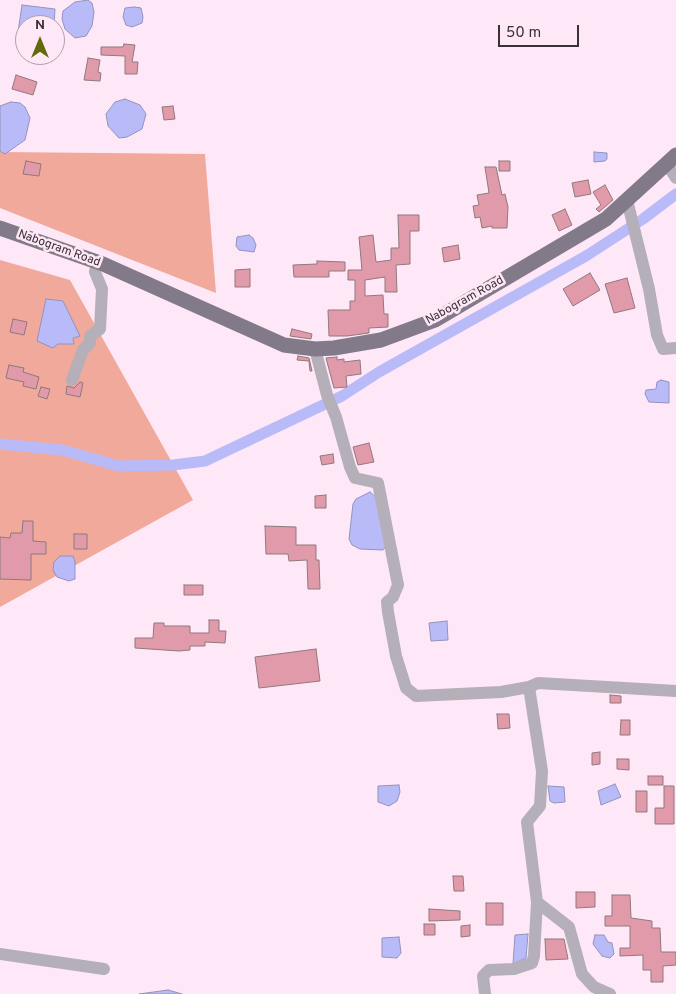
<!DOCTYPE html>
<style>
body{margin:0}
#map{position:relative;width:676px;height:994px;overflow:hidden;background:#fee8f7;font-family:Overpass,sans-serif}
canvas{display:block}
.north{position:absolute;left:15px;top:15px;width:50px;height:50px;box-sizing:border-box;background:#fee8f7;border:1px solid #af9faa;border-radius:50%;rotate:0deg;font-size:14px;font-weight:700;line-height:20px;text-align:center;color:#393136}
.north::after{content:'';display:block;margin:auto;width:18px;height:22px;background:#64690a;clip-path:polygon(50% 0,100% 100%,50% 72%,0 100%)}
.scale{position:absolute;left:498px;top:25px;width:81px;height:22px;box-sizing:border-box;border:2px solid #393136;border-top:0;padding-left:6px;font-size:15px;line-height:18px;white-space:nowrap;color:#393136;-webkit-text-stroke:4px #fee8f7;paint-order:stroke}
</style>
<div id="map">
<canvas width="676" height="994"></canvas>
<div class="north">N</div>
<div class="scale">50 m</div>
</div>
<script>
const g = document.querySelector('canvas').getContext('2d');
g.lineJoin = 'round';
function fill(path, color) { g.fillStyle = color; g.fill(path, 'evenodd'); }
const toPath = rows => new Path2D(rows.map(r => 'M' + r).join(''));
function stroke(path, color, width, dash) { g.strokeStyle = color; g.lineWidth = width; g.lineCap = dash ? 'butt' : 'round'; g.setLineDash(dash || []); g.stroke(path); }
function drawText(font, color, halo, rows, align = 'center') {
  g.font = font + ' Overpass,sans-serif'; g.lineWidth = 5; g.setLineDash([]); g.textBaseline = 'middle'; g.strokeStyle = halo; g.fillStyle = color; for (const [text, x, y, turn = 0] of rows) {
    g.save(); g.translate(x, y); g.rotate((+turn || 0) * Math.PI / 180); g.textAlign = isNaN(turn) ? turn : align; if (halo) g.strokeText(text, 0, 0); g.fillText(text, 0, 0); g.restore();
  }
}
const forest = toPath([
 [0,152,205,154,216,293,0,208],
 [0,260,70,280,193,500,0,607]
]);
const water = toPath([
 [88,0,92,3,94,12,92,26,86,36,75,38,65,29,62,19,63,11,75,2,88,0],
 [22,5,55,9,54,25,25,25,25,40,17,39,22,5],
 [134,7,141,8,143,17,142,23,132,27,126,25,123,17,125,8,134,7],
 [125,99,140,105,146,114,142,129,127,137,119,138,108,126,106,114,115,102,125,99],
 [11,102,20,103,25,107,30,118,25,140,5,154,0,151,0,106,11,102],
 [594,152,607,153,607,159,605,161,594,162,594,152],
 [249,235,253,238,256,245,254,252,239,250,236,246,237,237,249,235],
 [46,299,63,301,80,336,73,338,74,344,58,344,53,348,37,341,46,299],
 [661,380,669,382,669,403,649,402,645,394,646,390,656,389,657,382,661,380],
 [370,492,377,498,386,547,383,550,360,549,352,545,349,539,353,504,356,499,370,492],
 [60,556,73,556,75,562,75,579,69,581,57,577,53,570,54,562,60,556],
 [447,621,448,640,431,641,429,623,447,621],
 [615,784,621,797,601,805,598,791,615,784],
 [399,785,400,792,397,801,389,806,378,802,378,786,399,785],
 [548,786,564,787,565,802,554,803,550,801,548,786],
 [528,934,526,958,513,964,515,935,528,934],
 [595,935,604,935,608,942,612,943,614,954,610,958,602,956,593,944,595,935],
 [399,937,401,953,397,958,382,957,382,938,399,937],
 [168,990,182,994,139,994,168,990]
]);
const canal = toPath([
 [0,444,62,450,119,466,173,465,205,461,342,396,379,372,586,256,643,219,676,194]
]);
const building = toPath([
 [124,44,135,45,132,62,138,62,137,74,125,74,125,56,101,55,101,47,123,47,124,44],
 [88,58,100,60,98,72,101,73,100,81,84,80,88,58],
 [16,75,37,82,33,95,12,89,16,75],
 [173,106,175,119,164,120,162,107,173,106],
 [26,161,41,164,39,176,23,174,26,161],
 [499,161,510,161,510,171,499,171,499,161],
 [485,167,496,167,502,195,505,194,508,207,507,228,492,228,492,226,482,228,480,217,475,218,473,206,479,205,477,195,489,193,485,167],
 [588,180,591,194,575,197,572,183,588,180],
 [605,185,613,200,599,212,596,209,601,205,593,192,605,185],
 [565,209,572,225,559,231,552,215,565,209],
 [398,215,419,215,419,231,410,231,410,264,396,265,397,292,385,292,385,277,365,280,365,296,383,295,384,314,388,314,388,327,369,328,369,333,347,336,329,336,328,310,350,310,350,301,355,301,355,280,348,280,348,270,362,270,359,237,373,235,376,262,391,260,391,248,399,248,398,215],
 [458,245,460,259,444,262,442,248,458,245],
 [317,261,345,262,345,271,329,271,329,277,294,277,293,265,317,264,317,261],
 [250,269,250,287,235,287,235,270,250,269],
 [590,273,600,290,573,306,563,289,590,273],
 [627,278,635,308,614,313,605,284,627,278],
 [13,319,27,322,24,335,10,332,13,319],
 [292,329,312,334,311,339,290,336,292,329],
 [298,356,309,358,312,371,310,371,309,361,297,360,298,356],
 [337,357,337,360,344,359,344,362,360,360,361,374,346,376,347,387,334,388,326,358,337,357],
 [9,365,24,368,23,372,39,377,36,389,23,386,24,382,6,378,9,365],
 [80,382,83,383,80,397,66,394,67,386,74,388,80,382],
 [41,387,50,389,47,399,38,396,41,387],
 [369,443,374,462,358,465,353,447,369,443],
 [333,454,334,463,322,465,320,456,333,454],
 [326,495,326,508,315,508,315,496,326,495],
 [23,521,33,521,33,541,46,542,46,554,31,554,31,580,0,579,0,537,10,538,11,533,22,533,23,521],
 [265,526,296,527,296,545,316,545,316,560,319,560,320,589,308,589,307,560,289,561,288,554,266,554,265,526],
 [74,534,87,534,87,549,74,549,74,534],
 [184,585,203,585,203,595,184,595,184,585],
 [209,620,219,620,219,631,226,631,225,643,205,642,205,646,190,646,190,650,179,651,135,648,135,638,153,638,154,623,164,623,164,626,190,626,190,633,209,633,209,620],
 [316,649,320,681,259,688,255,657,316,649],
 [610,695,621,696,621,703,610,703,610,695],
 [497,714,509,714,510,728,498,729,497,714],
 [621,720,630,720,630,735,620,735,621,720],
 [600,752,600,764,592,765,592,753,600,752],
 [617,759,629,759,629,770,617,769,617,759],
 [648,776,663,776,663,785,648,785,648,776],
 [664,786,674,786,674,824,655,824,655,808,664,808,664,786],
 [636,791,647,791,647,812,636,812,636,791],
 [453,876,463,876,464,891,454,891,453,876],
 [576,892,595,892,595,907,576,908,576,892],
 [612,895,630,895,631,918,652,921,652,928,660,928,661,952,676,952,676,965,663,966,663,982,651,982,651,970,643,970,643,955,620,956,620,948,630,948,630,926,605,926,605,916,612,916,612,895],
 [486,903,503,903,503,925,486,925,486,903],
 [429,909,460,911,460,920,429,921,429,909],
 [424,924,435,924,435,935,424,935,424,924],
 [470,925,470,936,461,937,461,926,470,925],
 [545,939,564,939,568,959,546,960,545,939]
]);
const minor = toPath([
 [667,164,676,178],
 [627,200,649,289,657,335,663,349,676,348],
 [315,349,327,395,336,417,350,467,355,478,378,483,398,585,393,597,387,602,388,612,396,656,406,688,416,696,501,692,529,687,542,771,540,806,527,822,537,902,534,956,532,963,514,969,489,970,483,976,485,994],
 [72,380,83,350,90,343,90,336,100,329,102,289,95,272,97,262],
 [529,687,538,683,676,691],
 [537,902,569,927,582,974,594,987,610,994],
 [0,954,104,969]
]);
const major = toPath([
 [0,228,103,264,284,345,315,349,334,348,381,340,435,320,606,219,676,155]
]);
const streetNames = [
 ["Nabogram Road",59,249,20],
 ["Nabogram Road",465,301,-29]
];
fill(forest, '#f0a99a');
fill(water, '#b9bbf9');
stroke(water, '#9392be', 1);
stroke(canal, '#b9bbf9', 11);
fill(building, '#e19aaa');
stroke(building, '#90787d', 1);
stroke(minor, '#b4afb8', 12);
stroke(major, '#827a89', 15);
drawText('12px', '#393136', '#fee8f7', streetNames);
</script>
